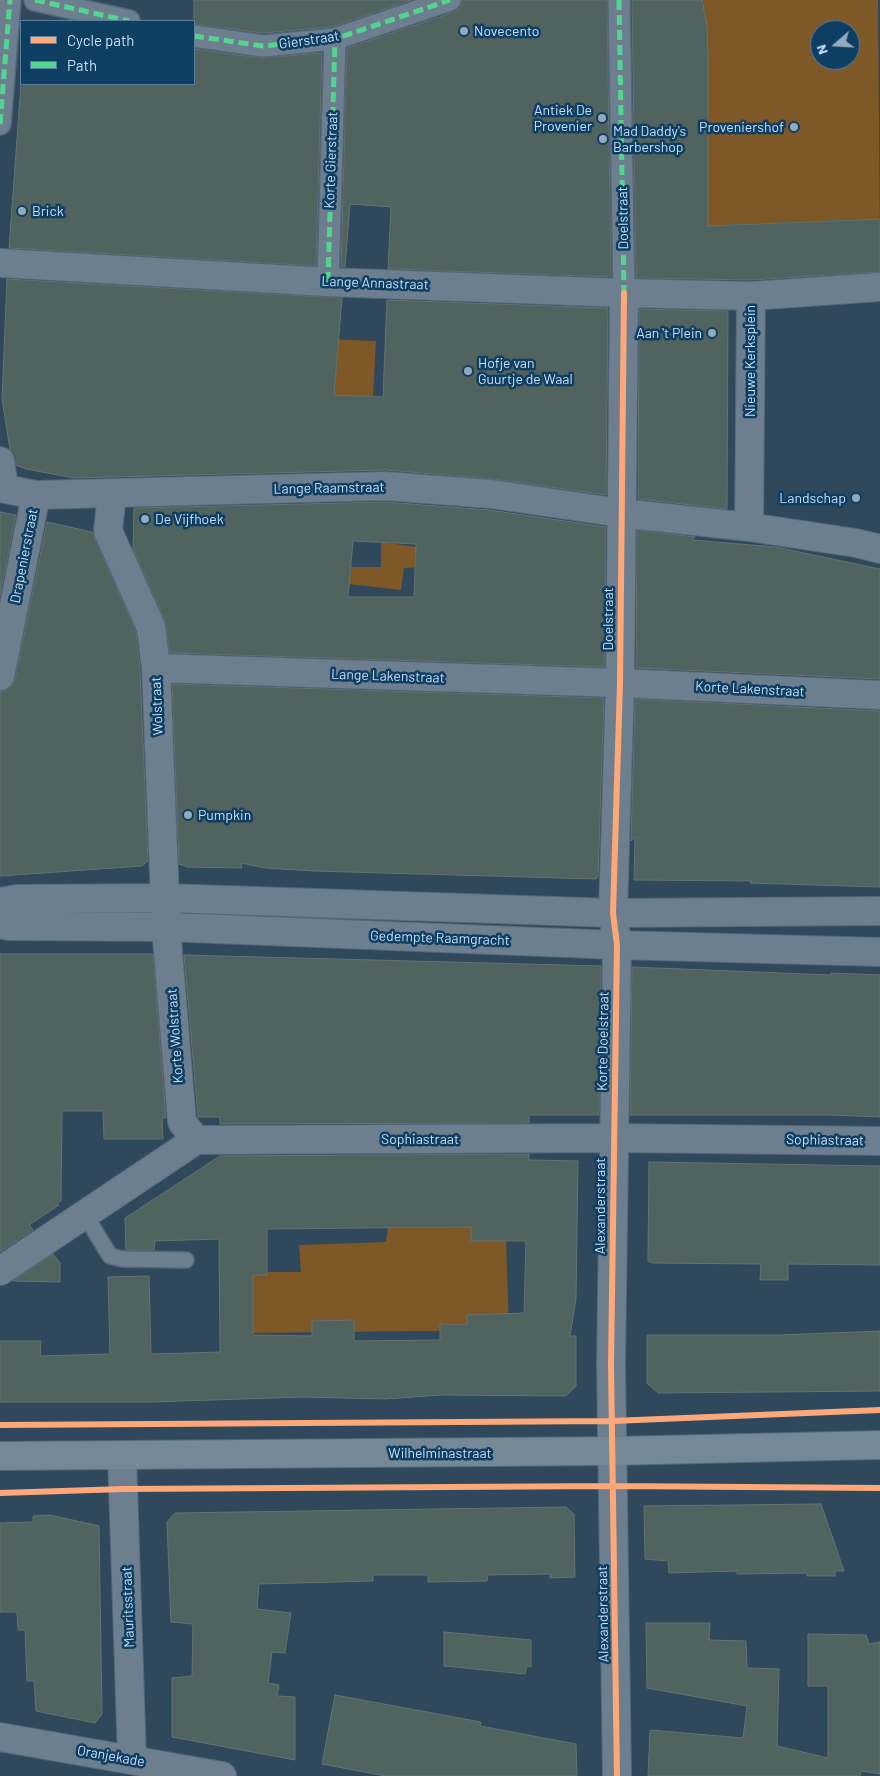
<!DOCTYPE html>
<style>
body{margin:0}
#map{position:relative;width:880px;height:1776px;overflow:hidden;background:#2f485c;font-family:Barlow,sans-serif}
canvas{display:block}
.legend{position:absolute;left:20px;top:20px;width:175px;height:65px;box-sizing:border-box;background:#0f3e63;border:1px solid #597e9e;margin:0;padding:6px 9px;list-style:none;font-size:15px;color:#c7dff6}
.legend li{display:flex;align-items:center;gap:10px;height:25px}
.legend b{width:25px;border:1px solid #597e9e}
.north{position:absolute;left:810px;top:20px;width:50px;height:50px;box-sizing:border-box;background:#0f3e63;border:1px solid #597e9e;border-radius:50%;rotate:251deg;font-size:14px;font-weight:700;line-height:20px;text-align:center;color:#c7dff6}
.north::after{content:'';display:block;margin:auto;width:18px;height:22px;background:#92aac0;clip-path:polygon(50% 0,100% 100%,50% 72%,0 100%)}
</style>
<div id="map">
<canvas width="880" height="1776"></canvas>
<ul class="legend">
<li><b style="height:6px;background:#fea87a"></b>Cycle path</li>
<li><b style="height:6px;background:#53d58f"></b>Path</li>
</ul>
<div class="north">N</div>
</div>
<script>
const g = document.querySelector('canvas').getContext('2d');
g.lineJoin = 'round';
function fill(path, color) { g.fillStyle = color; g.fill(path, 'evenodd'); }
const toPath = rows => new Path2D(rows.map(r => 'M' + r).join(''));
function stroke(path, color, width, dash) { g.strokeStyle = color; g.lineWidth = width; g.lineCap = dash ? 'butt' : 'round'; g.setLineDash(dash || []); g.stroke(path); }
function drawText(font, color, halo, rows, align = 'center') {
  g.font = font + ' Barlow,sans-serif'; g.lineWidth = 5; g.setLineDash([]); g.textBaseline = 'middle'; g.strokeStyle = halo; g.fillStyle = color; for (const [text, x, y, turn = 0] of rows) {
    g.save(); g.translate(x, y); g.rotate((+turn || 0) * Math.PI / 180); g.textAlign = isNaN(turn) ? turn : align; if (halo) g.strokeText(text, 0, 0); g.fillText(text, 0, 0); g.restore();
  }
}
const green = toPath([
 [702,0,878,0,880,247,867,248,866,219,727,225,701,253,708,211,708,56],
 [820,30,850,30,850,60,820,60],
 [327,339,376,341,372,416,326,395],
 [381,542,521,562,404,568,401,590,348,584,346,567,381,567],
 [389,1219,476,1219,506,1239,509,1330,250,1333,249,1272,301,1272,299,1245,386,1242]
]);
const building = toPath([
 [194,0,411,0,332,27,263,33,194,24,194,0],
 [462,0,607,0,611,277,388,269,391,207,350,204,345,267,341,267,347,48,454,12,460,8,462,0],
 [632,0,702,0,707,26,708,57,708,226,880,219,880,272,751,280,636,278,632,0],
 [194,49,261,58,322,53,316,266,9,248,21,84,194,84,194,49],
 [7,279,342,298,334,395,383,397,387,300,608,308,606,495,493,479,386,470,74,478,26,469,16,465,10,450,2,399,7,279],
 [639,309,728,311,727,509,638,499,639,309],
 [385,502,489,510,606,527,605,667,170,653,165,621,133,549,134,508,385,502],
 [353,541,416,544,414,597,348,597,353,541],
 [0,512,16,515,0,596,0,512],
 [47,522,92,532,136,631,140,669,148,861,142,866,0,876,0,691,11,687,15,679,47,522],
 [637,530,695,537,692,540,776,547,880,569,880,679,636,668,637,530],
 [172,684,604,698,598,877,596,879,314,871,265,868,241,863,242,868,187,867,179,864,172,684],
 [635,699,880,711,880,887,750,883,752,881,634,880,635,837,631,841,635,699],
 [0,954,153,954,166,1118,162,1118,163,1139,104,1139,103,1111,62,1111,61,1201,57,1203,59,1205,29,1225,33,1230,0,1252,0,954],
 [184,955,601,966,599,1115,529,1115,529,1123,220,1124,220,1117,198,1117,184,955],
 [632,967,831,975,831,973,880,975,880,1117,829,1115,630,1115,632,967],
 [529,1154,529,1160,578,1161,576,1299,570,1336,576,1336,576,1386,566,1396,441,1395,386,1399,303,1397,152,1402,0,1402,0,1341,41,1341,40,1356,110,1354,108,1277,149,1276,151,1354,220,1352,219,1239,155,1241,154,1250,126,1250,125,1218,220,1156,529,1154],
 [471,1227,471,1241,526,1241,524,1313,467,1315,467,1325,440,1324,440,1340,354,1341,354,1320,312,1321,312,1336,253,1335,253,1275,267,1275,267,1229,471,1227],
 [649,1162,880,1166,880,1265,788,1264,788,1280,760,1280,761,1264,653,1263,648,1261,649,1162],
 [53,1254,60,1263,60,1282,13,1281,53,1254],
 [880,1331,880,1391,658,1393,647,1383,647,1335,779,1335,880,1331],
 [821,1504,844,1571,835,1571,835,1576,807,1576,807,1573,737,1574,737,1571,669,1573,668,1561,645,1559,644,1506,821,1504],
 [566,1507,574,1514,575,1577,550,1578,550,1574,488,1575,487,1581,428,1582,428,1575,373,1575,373,1581,259,1584,257,1609,291,1613,285,1653,272,1652,268,1683,279,1685,277,1696,295,1697,295,1760,172,1737,172,1678,192,1676,193,1624,171,1622,167,1522,175,1513,566,1507],
 [50,1515,99,1526,102,1714,95,1723,36,1711,34,1681,27,1681,25,1630,18,1630,17,1612,0,1612,0,1523,33,1522,33,1516,50,1515],
 [646,1623,710,1623,709,1640,746,1641,747,1668,779,1669,777,1746,828,1758,828,1686,808,1686,808,1634,866,1635,869,1644,880,1642,880,1774,861,1771,860,1776,648,1776,650,1730,743,1738,747,1706,647,1688,646,1623],
 [444,1632,531,1640,531,1667,527,1666,525,1674,444,1666,444,1632],
 [335,1695,481,1722,480,1726,576,1744,577,1776,385,1776,322,1764,335,1695]
]);
const service = toPath([
 [85,1215,110,1256,123,1259,186,1260]
]);
const pedestrian = toPath([
 [35,0,129,21],
 [619,0,624,293],
 [194,36,263,46,335,39,450,0],
 [0,124,10,0],
 [328,282,335,39]
]);
const minor = toPath([
 [0,263,328,282,624,293,751,296,880,287],
 [0,461,4,488],
 [0,488,36,495,385,486,491,494,621,513,749,527,856,543,880,549],
 [112,494,108,531,151,627,156,668,166,927,182,1122,196,1140],
 [749,527,751,296],
 [156,668,620,683,880,695],
 [0,676,36,495],
 [0,902,17,899,166,898,613,913,880,911],
 [0,924,8,926,166,927,617,945,880,952],
 [0,1271,196,1140,613,1138,880,1141],
 [122,1455,132,1759],
 [0,1737,222,1776],
 [617,1776,611,1364,617,945,613,913,620,683,624,293]
]);
const secondary = toPath([
 [0,1456,613,1451,880,1445]
]);
const quiet = toPath([
 [35,0,129,21],
 [619,0,624,293],
 [194,36,263,46,335,39,450,0],
 [0,124,10,0],
 [328,282,335,39]
]);
const cycleway = toPath([
 [0,1425,612,1421,880,1410],
 [0,1493,124,1489,613,1486,880,1488],
 [617,1776,611,1364,617,945,613,913,620,683,624,293]
]);
const markers = [
 [464,31,5,"#92aac0"],
 [602,118,5,"#92aac0"],
 [794,127,5,"#92aac0"],
 [603,139,5,"#92aac0"],
 [22,211,5,"#92aac0"],
 [712,333,5,"#92aac0"],
 [468,371,5,"#92aac0"],
 [856,498,5,"#92aac0"],
 [145,519,5,"#92aac0"],
 [188,815,5,"#92aac0"]
];
const poiNames = [
 ["Novecento",474,31],
 ["Antiek De",592,110,"right"],
 ["Provenier",592,126,"right"],
 ["Proveniershof",784,127,"right"],
 ["Mad Daddy's",613,131],
 ["Barbershop",613,147],
 ["Brick",32,211],
 ["Aan 't Plein",702,333,"right"],
 ["Hofje van",478,363],
 ["Guurtje de Waal",478,379],
 ["Landschap",846,498,"right"],
 ["De Vijfhoek",155,519],
 ["Pumpkin",198,815]
];
const streetNames = [
 ["Gierstraat",309,40,-8],
 ["Korte Gierstraat",331,160,-88],
 ["Doelstraat",623,218,-91],
 ["Lange Annastraat",375,283,2],
 ["Nieuwe Kerksplein",750,361,-90],
 ["Lange Raamstraat",329,488,-1],
 ["Drapenierstraat",24,556,-79],
 ["Doelstraat",608,619,-90],
 ["Lange Lakenstraat",388,676,2],
 ["Korte Lakenstraat",750,689,3],
 ["Wolstraat",157,706,-92],
 ["Gedempte Raamgracht",440,938,2],
 ["Korte Wolstraat",175,1036,-94],
 ["Korte Doelstraat",603,1041,-89],
 ["Sophiastraat",420,1139],
 ["Sophiastraat",825,1140,1],
 ["Alexanderstraat",600,1206,-90],
 ["Wilhelminastraat",440,1453],
 ["Mauritsstraat",128,1607,-92],
 ["Alexanderstraat",603,1614,-91],
 ["Oranjekade",111,1756,10]
];
fill(green, '#7f5827');
fill(building, '#51635e');
stroke(building, '#647372', 1);
stroke(service, '#526779', 18);
stroke(pedestrian, '#526779', 24);
stroke(minor, '#526779', 30);
stroke(secondary, '#526779', 30);
stroke(service, '#6d7f8f', 15);
stroke(pedestrian, '#6d7f8f', 21);
stroke(minor, '#6d7f8f', 28);
stroke(secondary, '#758895', 28);
stroke(quiet, '#53d58f', 5, [10, 5]);
stroke(cycleway, '#fea87a', 6);
for (const [x, y, r, color] of markers) { const dot = new Path2D(); dot.arc(x, y, r, 0, 2 * Math.PI); g.fillStyle = color; g.fill(dot); stroke(dot, '#0f3e63', 2); }
drawText('14px', '#c7dff6', '#0f3e63', poiNames, 'left');
drawText('14px', '#c7dff6', '#0f3e63', streetNames);
</script>
